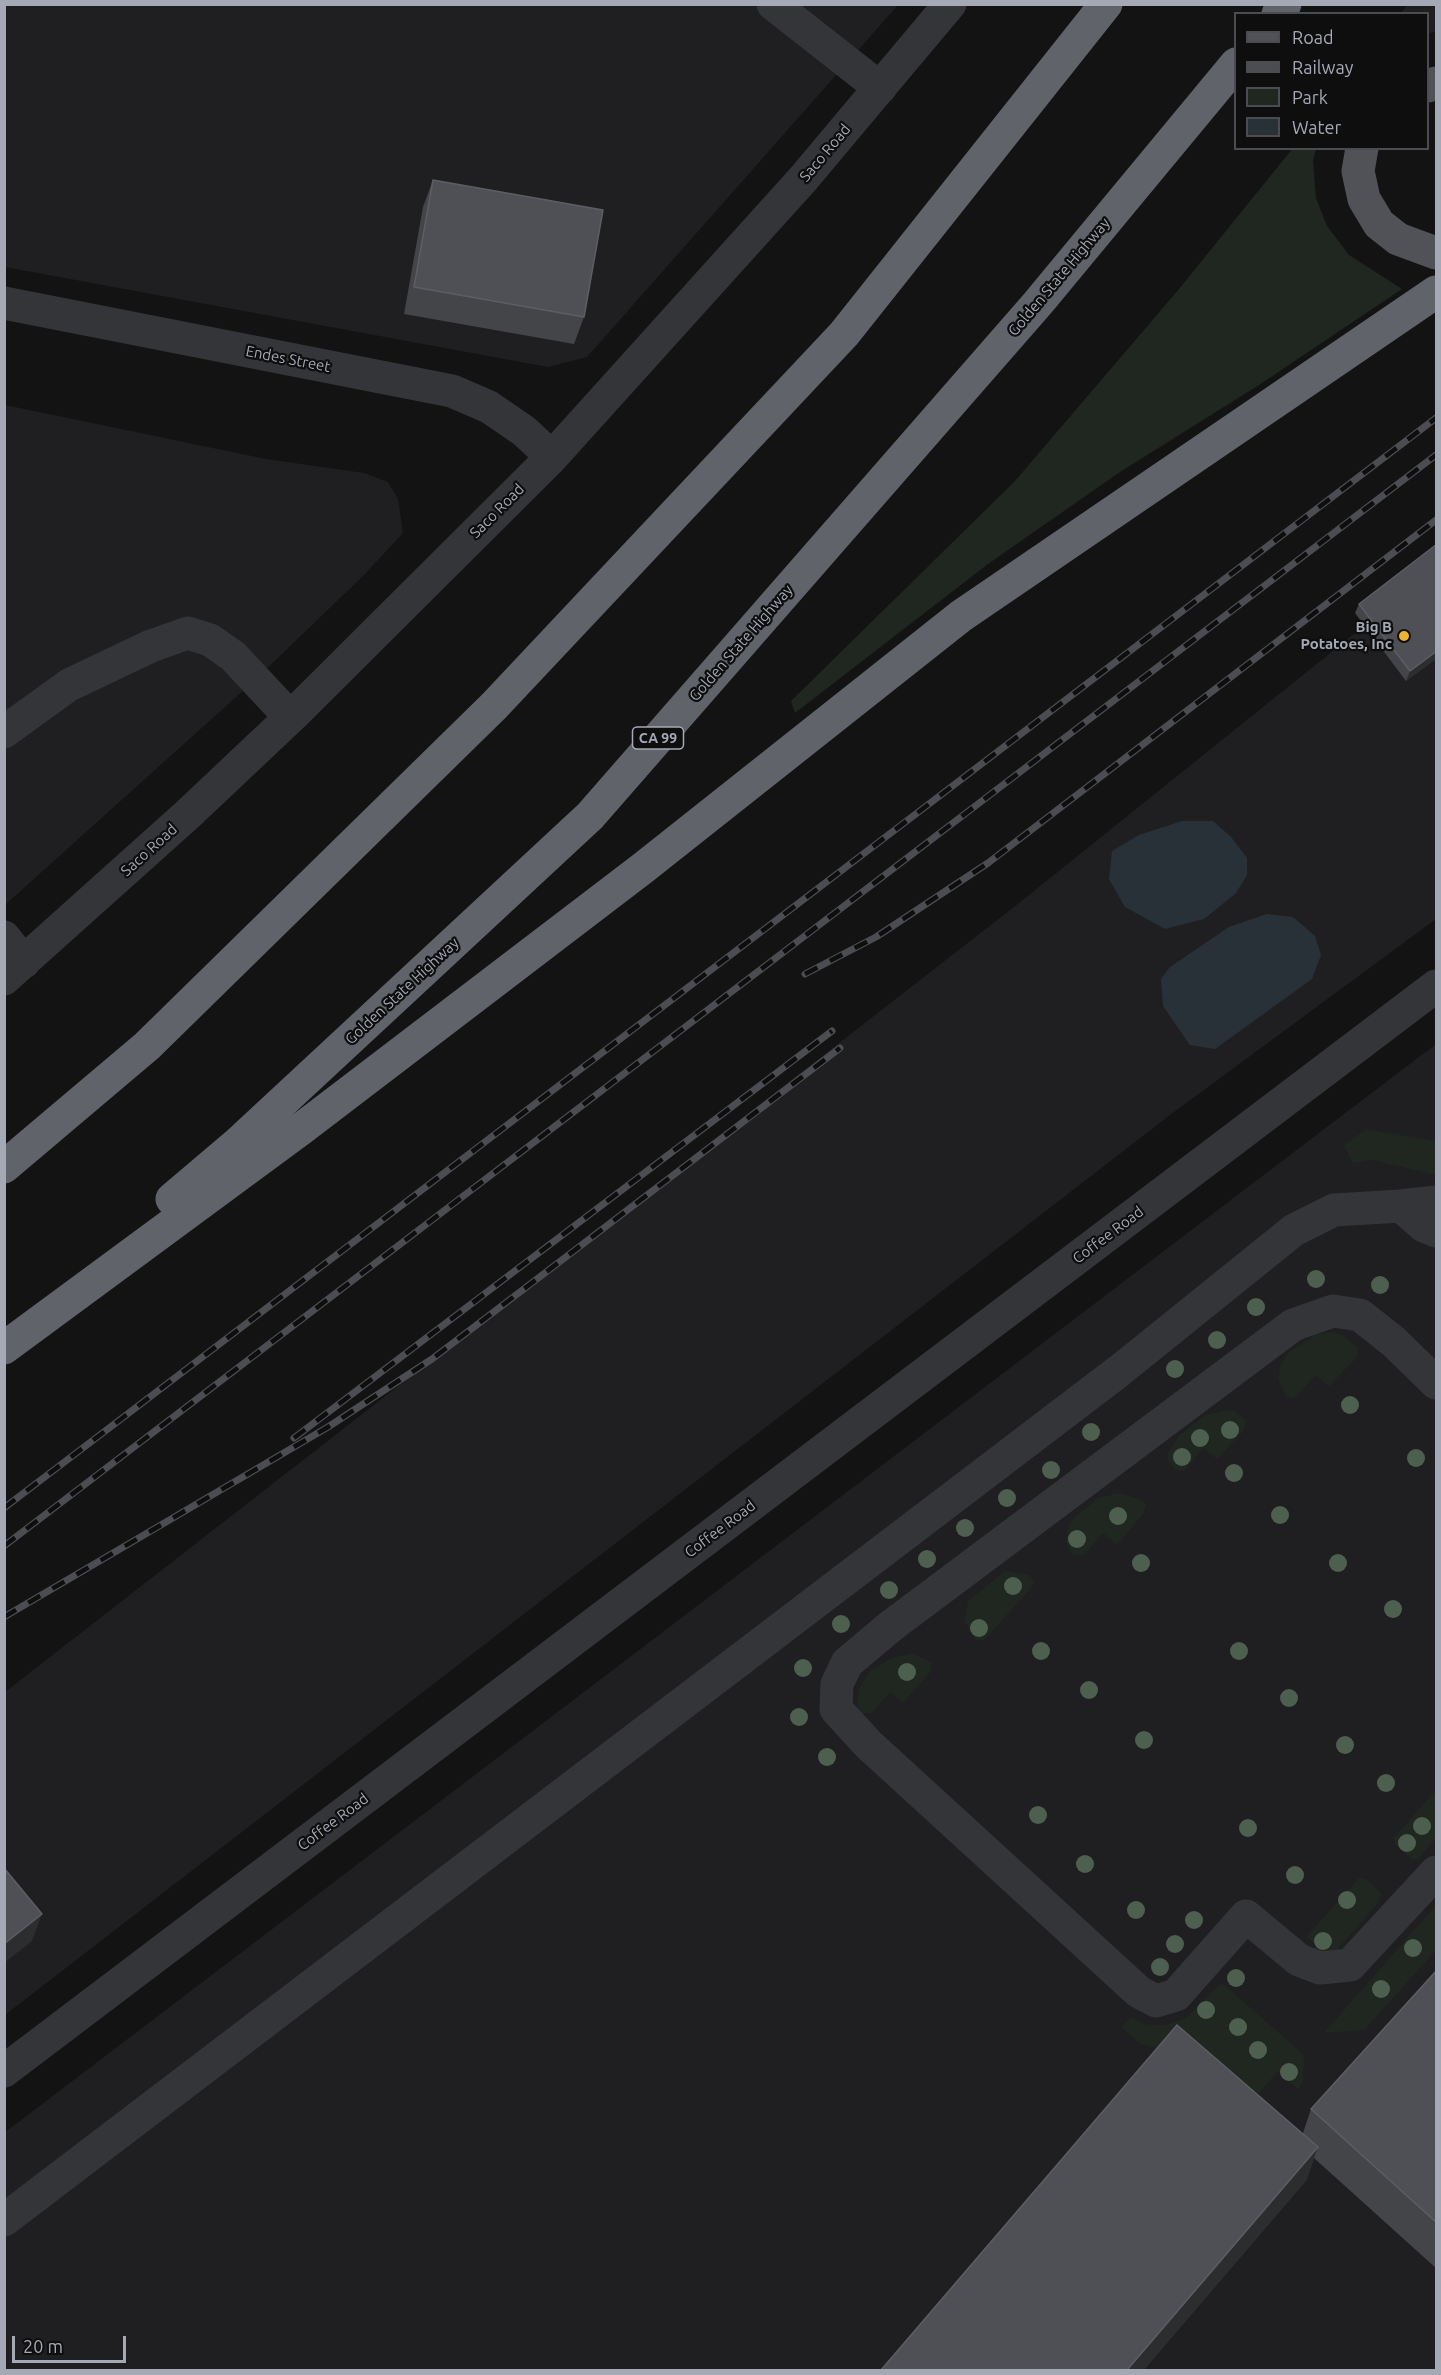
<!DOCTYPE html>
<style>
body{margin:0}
#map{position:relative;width:1441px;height:2375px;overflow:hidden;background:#131314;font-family:Ubuntu,sans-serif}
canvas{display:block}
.frame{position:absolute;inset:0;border:6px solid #a5a9b5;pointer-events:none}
.legend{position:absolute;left:1234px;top:12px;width:195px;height:138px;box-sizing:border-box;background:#0e0e0f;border:2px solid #4a4c51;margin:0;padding:8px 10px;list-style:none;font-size:18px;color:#a5a9b5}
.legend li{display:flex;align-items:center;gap:12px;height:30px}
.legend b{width:30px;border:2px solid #4a4c51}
.scale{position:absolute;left:12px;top:2336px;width:114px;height:27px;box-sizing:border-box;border:3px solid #a5a9b5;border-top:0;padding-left:8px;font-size:18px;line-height:21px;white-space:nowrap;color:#a5a9b5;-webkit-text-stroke:4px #0e0e0f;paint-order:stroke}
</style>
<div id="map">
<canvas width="1441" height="2375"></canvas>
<div class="frame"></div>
<ul class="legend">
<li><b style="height:8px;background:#505258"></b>Road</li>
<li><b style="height:8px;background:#4b4d52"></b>Railway</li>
<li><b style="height:16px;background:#1f2720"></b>Park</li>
<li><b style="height:16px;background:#293138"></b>Water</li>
</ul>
<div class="scale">20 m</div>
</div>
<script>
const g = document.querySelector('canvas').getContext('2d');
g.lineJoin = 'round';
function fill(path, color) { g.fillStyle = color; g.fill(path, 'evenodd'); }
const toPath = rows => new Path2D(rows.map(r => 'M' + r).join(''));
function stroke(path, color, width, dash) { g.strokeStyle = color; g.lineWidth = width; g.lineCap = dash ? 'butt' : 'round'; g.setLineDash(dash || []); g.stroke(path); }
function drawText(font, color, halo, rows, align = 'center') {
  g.font = font + ' Ubuntu,sans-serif'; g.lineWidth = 4.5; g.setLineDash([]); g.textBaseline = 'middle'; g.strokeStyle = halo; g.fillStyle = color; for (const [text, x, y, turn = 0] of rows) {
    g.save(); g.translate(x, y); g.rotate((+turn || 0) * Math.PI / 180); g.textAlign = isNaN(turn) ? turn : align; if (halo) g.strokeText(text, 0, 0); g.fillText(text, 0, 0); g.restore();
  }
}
const built = toPath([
 [1408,4,1436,5,1436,31,1428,34,1428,14,1401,13],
 [4,5,898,5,587,357,548,367,5,267],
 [5,405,266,459,364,473,388,482,398,499,403,533,364,575,256,679,5,905],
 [1436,568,1436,919,1170,1115,5,2015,5,1692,1019,903],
 [1436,1044,1436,2370,5,2370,4,2133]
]);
const green = toPath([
 [1293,148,1316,149,1313,161,1316,198,1327,226,1349,255,1402,289,1259,385,1120,472,988,564,795,713,791,701,1015,481,1179,289],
 [1366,1129,1436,1141,1436,1175,1371,1160,1353,1163,1344,1146],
 [1331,1332,1342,1335,1355,1345,1358,1348,1357,1357,1329,1386,1315,1375,1294,1399,1286,1396,1278,1379,1280,1366,1288,1353,1317,1334],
 [1230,1410,1235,1411,1246,1421,1243,1431,1217,1459,1203,1448,1184,1471,1175,1470,1168,1460,1168,1453,1179,1436,1206,1415],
 [1119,1493,1142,1500,1146,1505,1143,1514,1117,1545,1103,1533,1083,1556,1072,1554,1066,1541,1069,1524,1074,1518,1098,1498],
 [1005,1571,1029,1575,1034,1581,1032,1587,984,1640,976,1641,965,1622,968,1601],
 [912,1653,932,1663,931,1671,903,1703,890,1692,872,1713,862,1713,857,1703,859,1688,870,1671,891,1658],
 [1436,1790,1436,1838,1418,1859,1411,1859,1395,1844,1394,1838],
 [1359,1878,1366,1879,1381,1893,1379,1902,1333,1954,1322,1953,1307,1936],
 [1436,1905,1436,1950,1364,2030,1324,2033],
 [1222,1983,1304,2055,1303,2082,1298,2089,1278,2071,1256,2096,1164,2050,1141,2044,1121,2027,1131,2018,1148,2025,1165,2025,1185,2019]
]);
const water = toPath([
 [1182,821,1213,821,1231,837,1247,858,1247,875,1236,893,1204,919,1165,929,1125,907,1109,879,1112,851,1139,835],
 [1267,914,1293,917,1315,936,1321,955,1312,979,1215,1049,1190,1045,1163,1006,1161,979,1170,967,1229,927]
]);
const minor = toPath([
 [773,4,880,88],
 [4,303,452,391,489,407,524,431,552,457],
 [4,732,69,685,151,646,188,633,210,640,233,656,290,717],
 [4,937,24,962],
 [4,979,187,815,294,714,552,457,803,179,950,4],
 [1436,1202,1401,1206,1424,1226,1436,1231],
 [1436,1383,1394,1342,1360,1315,1333,1311,1293,1325,891,1626,847,1663,837,1684,836,1709,868,1744,1139,1992,1156,2001,1176,1995,1246,1916,1299,1960,1320,1968,1350,1965,1436,1872],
 [4,2071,1436,986],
 [4,2220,1119,1371,1294,1230,1334,1210,1401,1206]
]);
const major = toPath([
 [1428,86,1436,83],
 [1362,148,1358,171,1364,199,1379,224,1398,239,1436,253]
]);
const highway = toPath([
 [1278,14,1285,4],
 [4,1167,147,1046,494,706,844,334,1106,4],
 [172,1199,238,1143,590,816,1038,303,1236,64],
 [4,1348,301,1129,643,868,961,616,1436,292]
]);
const rail = toPath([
 [805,974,876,937,988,863,1436,520],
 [294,1438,832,1031],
 [4,1508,1436,418],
 [4,1546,1436,455],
 [4,1617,328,1427,432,1359,840,1048]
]);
const trees = [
 [1316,1279],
 [1380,1285],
 [1256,1307],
 [1217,1340],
 [1175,1369],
 [1350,1405],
 [1230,1430],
 [1091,1432],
 [1200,1438],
 [1182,1457],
 [1416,1458],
 [1051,1470],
 [1234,1473],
 [1007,1498],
 [1280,1515],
 [1118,1516],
 [965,1528],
 [1077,1539],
 [927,1559],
 [1141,1563],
 [1338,1563],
 [1013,1586],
 [889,1590],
 [1393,1609],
 [841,1624],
 [979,1628],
 [1041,1651],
 [1239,1651],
 [803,1668],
 [907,1672],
 [1089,1690],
 [1289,1698],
 [799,1717],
 [1144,1740],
 [1345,1745],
 [827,1757],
 [1386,1783],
 [1038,1815],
 [1422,1826],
 [1248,1828],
 [1407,1843],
 [1085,1864],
 [1295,1875],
 [1347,1900],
 [1136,1910],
 [1194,1920],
 [1323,1941],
 [1175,1944],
 [1413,1948],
 [1160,1967],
 [1236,1978],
 [1381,1989],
 [1206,2010],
 [1238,2027],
 [1258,2050],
 [1289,2072]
];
const wall = toPath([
 [433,180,584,317,574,344,404,314,423,207],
 [1437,544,1437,658,1406,681,1355,613,1359,604],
 [1437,1970,1437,2269,1314,2158,1306,2181,1303,2133,1311,2109]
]);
const shadedWall = toPath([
 [1437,651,1437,658,1406,681,1410,671],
 [42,1914,32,1941,4,1963,4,1944],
 [1318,2147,1306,2181,1144,2370,1127,2370]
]);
const building = toPath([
 [433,180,603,210,584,317,414,287,433,180],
 [1437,544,1437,651,1410,671,1359,604,1437,544],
 [4,1868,42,1914,4,1944,4,1868],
 [1437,1970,1437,2223,1311,2109,1437,1970],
 [1177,2025,1318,2147,1127,2370,881,2370,1177,2025]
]);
const markers = [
 [1404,636,6,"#edb132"]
];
const shields = [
 [658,738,51]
];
const shieldNames = [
 ["CA 99",658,738]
];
const streetNames = [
 ["Saco Road",825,153,-50],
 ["Golden State Highway",1059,277,-50],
 ["Endes Street",288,359,11],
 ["Saco Road",497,511,-45],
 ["Golden State Highway",741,643,-49],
 ["Saco Road",149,850,-42],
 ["Golden State Highway",402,991,-43],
 ["Coffee Road",1108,1235,-37],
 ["Coffee Road",720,1529,-37],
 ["Coffee Road",333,1822,-37]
];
const poiNames = [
 ["Big B",1392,627],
 ["Potatoes, Inc",1392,644]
];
fill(built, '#1f1f21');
fill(green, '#1f2720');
fill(water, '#293138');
stroke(minor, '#343539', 33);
stroke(major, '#505258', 33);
stroke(highway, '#60636a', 33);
stroke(rail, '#4b4d52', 7);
stroke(rail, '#0e0e0f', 4.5, [14]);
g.fillStyle = '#4d604f';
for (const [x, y] of trees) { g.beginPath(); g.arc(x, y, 9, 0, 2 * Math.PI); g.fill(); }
fill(wall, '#444549');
fill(shadedWall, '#2c2d2f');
fill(building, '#4f5055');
stroke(building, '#5c5e64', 1.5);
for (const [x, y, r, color] of markers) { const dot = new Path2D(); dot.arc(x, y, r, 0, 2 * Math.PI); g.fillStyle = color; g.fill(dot); stroke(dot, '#0e0e0f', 2); }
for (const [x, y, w] of shields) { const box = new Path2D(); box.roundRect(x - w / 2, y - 11, w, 22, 4.5); g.fillStyle = '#0e0e0f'; g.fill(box); stroke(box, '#a5a9b5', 1.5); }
drawText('bold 14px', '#a5a9b5', null, shieldNames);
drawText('15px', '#a5a9b5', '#0e0e0f', streetNames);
drawText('bold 15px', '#a5a9b5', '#0e0e0f', poiNames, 'right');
</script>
